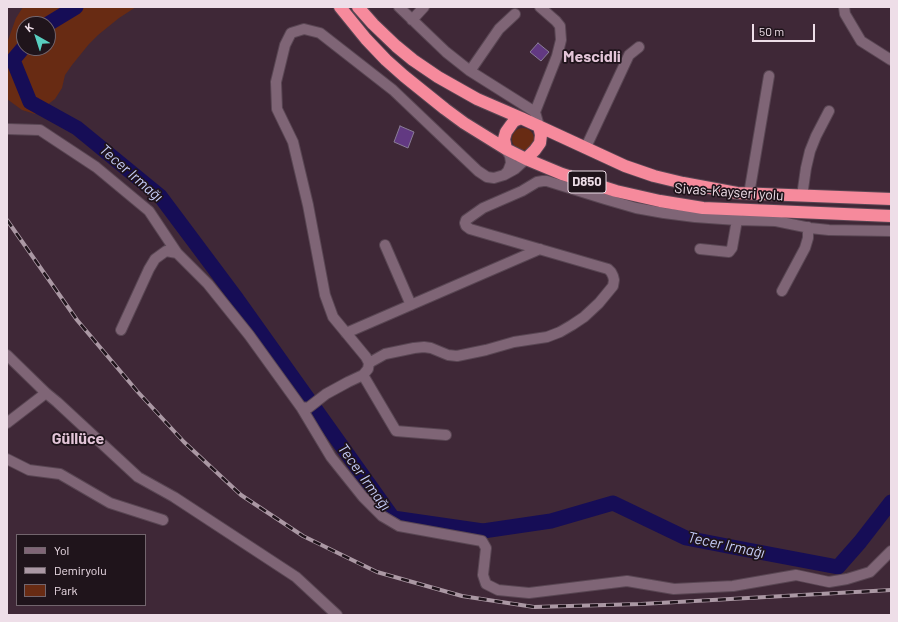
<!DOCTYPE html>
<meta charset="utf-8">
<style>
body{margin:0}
#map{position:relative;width:898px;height:622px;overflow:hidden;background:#3f2837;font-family:Barlow,sans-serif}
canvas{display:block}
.frame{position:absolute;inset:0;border:8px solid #eedee8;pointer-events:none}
.legend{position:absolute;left:16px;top:534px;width:130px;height:72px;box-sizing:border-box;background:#1f141b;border:1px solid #72656d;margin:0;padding:5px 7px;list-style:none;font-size:12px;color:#eedee8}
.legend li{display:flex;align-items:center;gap:8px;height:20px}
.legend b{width:20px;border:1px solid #72656d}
.north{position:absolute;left:16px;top:16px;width:40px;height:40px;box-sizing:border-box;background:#1f141b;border:1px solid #72656d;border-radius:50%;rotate:321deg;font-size:11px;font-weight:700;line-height:16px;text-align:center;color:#eedee8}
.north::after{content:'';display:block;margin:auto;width:14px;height:18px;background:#58cec0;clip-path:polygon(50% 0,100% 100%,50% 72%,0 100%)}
.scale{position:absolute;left:752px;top:24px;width:63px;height:18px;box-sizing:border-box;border:2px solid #eedee8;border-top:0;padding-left:5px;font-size:12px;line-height:14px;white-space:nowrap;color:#eedee8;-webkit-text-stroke:3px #1f141b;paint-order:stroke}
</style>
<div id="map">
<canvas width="898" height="622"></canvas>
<div class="frame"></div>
<ul class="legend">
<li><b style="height:5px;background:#7f6576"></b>Yol</li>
<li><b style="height:5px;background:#ab98a4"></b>Demiryolu</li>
<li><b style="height:11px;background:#682b13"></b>Park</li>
</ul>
<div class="north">K</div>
<div class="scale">50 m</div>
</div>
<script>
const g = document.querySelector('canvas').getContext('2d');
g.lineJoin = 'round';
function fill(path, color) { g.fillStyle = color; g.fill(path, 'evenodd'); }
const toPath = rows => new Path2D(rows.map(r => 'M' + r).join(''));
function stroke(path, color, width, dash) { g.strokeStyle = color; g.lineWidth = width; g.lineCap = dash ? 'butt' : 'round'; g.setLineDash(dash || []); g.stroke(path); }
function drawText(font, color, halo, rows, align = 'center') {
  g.font = font + ' Barlow,sans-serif'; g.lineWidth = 3.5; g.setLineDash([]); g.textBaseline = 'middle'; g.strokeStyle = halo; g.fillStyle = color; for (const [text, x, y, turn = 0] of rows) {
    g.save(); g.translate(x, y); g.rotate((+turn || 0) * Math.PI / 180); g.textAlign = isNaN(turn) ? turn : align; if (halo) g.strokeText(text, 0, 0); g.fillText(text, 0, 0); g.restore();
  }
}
const green = toPath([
 [23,7,136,7,119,18,98,35,89,44,72,65,65,75,62,88,55,99,35,114,22,110,7,99,7,43,16,18],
 [24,24,48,24,48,48,24,48],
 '512 139a11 11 0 1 1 22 0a11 11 0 1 1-22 0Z'
]);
const river = toPath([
 [48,24,76,7],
 [24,47,13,60,30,102,77,128,160,196,237,299,393,518,483,531,551,521,613,503,686,538,748,550,838,567,860,542,891,502]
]);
const building = toPath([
 [538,43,549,52,541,61,530,52,538,43],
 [400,126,414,132,408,148,394,142,400,126]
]);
const minor = toPath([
 [399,7,446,52,470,71,499,29,515,14],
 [844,7,845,14,861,41,891,60],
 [412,20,424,7],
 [470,71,535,112],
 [539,126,535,112,557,56,561,40,560,26,556,21,540,7],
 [7,129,40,130,96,167,149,211,177,253],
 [586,147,629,55,639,47],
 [504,175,508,171,511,163,510,156,506,149],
 [749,194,769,76],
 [802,196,806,168,810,151,816,136,829,111],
 [737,214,737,220,776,221,810,228,829,230,891,231],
 [385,245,411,305],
 [782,291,805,248,808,238,808,227],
 [121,330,149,269,155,259,166,251,177,253,208,284,249,335,301,407,308,408,326,394,348,382,363,375,368,369,369,363,366,357,333,317,325,295,308,205,293,142,277,109,276,82,285,45,291,33,304,29,320,33,393,90,478,171,487,177,494,178,504,175,515,169,526,159],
 [346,333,540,249],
 [7,355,46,393,57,402,138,477,174,497,296,577,337,615],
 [369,363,385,354,414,348,424,347,431,348,448,355,457,356,486,350,514,342,547,337,560,332,572,325,584,317,599,303,613,286,614,280,613,276,611,272,608,269,470,229,466,226,465,223,466,220,483,208,522,191,537,182,543,181,547,181,605,199,636,208,664,213,695,217,737,220,732,248,729,252,700,249],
 [363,375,396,431,446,435],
 [301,407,331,457,363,497,382,516,399,526,482,541,486,548,483,575,486,584,498,590,529,593,627,581,674,589,733,586,796,575,829,582,847,579,870,572,891,551],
 [7,423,46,393],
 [7,459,29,470,60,474,110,503,163,520]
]);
const highway = toPath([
 [340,7,366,39,386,60,404,76,445,109,464,123,506,149,526,159,562,174,616,191,660,201,703,208,891,216],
 [358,7,373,24,396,46,413,60,438,77,477,99,521,118,625,166,654,176,683,183,737,193,891,199],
 [506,149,504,139,506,132,511,125,514,121,521,118],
 [526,159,535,150,540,143,541,135,539,126]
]);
const rail = toPath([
 [7,220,77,320,137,391,184,442,241,495,303,536,377,572,462,596,534,607,641,604,891,590]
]);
const shields = [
 [587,182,38]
];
const shieldNames = [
 ["D850",587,182]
];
const streetNames = [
 ["Sivas-Kayseri yolu",729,192,4]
];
const waterNames = [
 ["Tecer Irmağı",131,173,41],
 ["Tecer Irmağı",364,477,54],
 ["Tecer Irmağı",726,545,12]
];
const quarterNames = [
 ["Mescidli",592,57],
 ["Güllüce",78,439]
];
fill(green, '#682b13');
stroke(river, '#160d56', 15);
fill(building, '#623982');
stroke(building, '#8a7d97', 1);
stroke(minor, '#594653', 12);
stroke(highway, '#594653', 14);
stroke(minor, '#7f6576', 10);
stroke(highway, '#f68a9c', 12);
stroke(rail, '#ab98a4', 4);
stroke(rail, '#1f141b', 2.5, [8]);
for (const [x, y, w] of shields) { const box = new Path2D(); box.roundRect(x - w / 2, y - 11, w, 22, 3); g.fillStyle = '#1f141b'; g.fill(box); stroke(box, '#eedee8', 1); }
drawText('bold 13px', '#eedee8', null, shieldNames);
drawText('14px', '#eedee8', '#1f141b', streetNames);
drawText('italic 15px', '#c5ccf8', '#1f141b', waterNames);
drawText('bold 16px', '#e3c5d8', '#1f141b', quarterNames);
</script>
